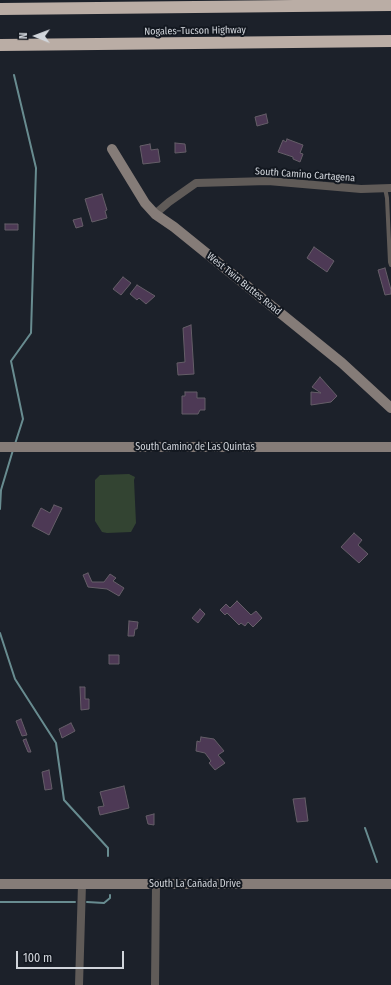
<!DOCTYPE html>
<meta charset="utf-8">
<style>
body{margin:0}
#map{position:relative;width:391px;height:985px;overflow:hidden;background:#1c212a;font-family:"Fira Sans Condensed",sans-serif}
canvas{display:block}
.north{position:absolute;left:16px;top:16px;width:40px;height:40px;-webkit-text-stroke:3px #131820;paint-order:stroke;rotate:271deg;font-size:11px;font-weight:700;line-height:16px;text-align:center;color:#d1d5db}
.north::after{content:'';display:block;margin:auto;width:14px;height:18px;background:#d1d5db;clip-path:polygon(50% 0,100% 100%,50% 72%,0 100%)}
.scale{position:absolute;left:16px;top:951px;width:108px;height:18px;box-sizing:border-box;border:2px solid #d1d5db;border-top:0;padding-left:5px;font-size:12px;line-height:14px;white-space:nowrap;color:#d1d5db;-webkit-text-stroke:3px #131820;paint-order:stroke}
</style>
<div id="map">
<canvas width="391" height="985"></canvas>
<div class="north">N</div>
<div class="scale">100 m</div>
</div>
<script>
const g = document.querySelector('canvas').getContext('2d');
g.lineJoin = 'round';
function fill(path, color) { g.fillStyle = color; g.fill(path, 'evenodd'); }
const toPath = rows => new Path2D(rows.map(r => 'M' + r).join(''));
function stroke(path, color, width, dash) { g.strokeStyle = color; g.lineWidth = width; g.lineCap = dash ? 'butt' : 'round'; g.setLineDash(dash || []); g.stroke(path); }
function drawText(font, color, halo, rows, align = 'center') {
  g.font = font + ' "Fira Sans Condensed",sans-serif'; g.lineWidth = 4; g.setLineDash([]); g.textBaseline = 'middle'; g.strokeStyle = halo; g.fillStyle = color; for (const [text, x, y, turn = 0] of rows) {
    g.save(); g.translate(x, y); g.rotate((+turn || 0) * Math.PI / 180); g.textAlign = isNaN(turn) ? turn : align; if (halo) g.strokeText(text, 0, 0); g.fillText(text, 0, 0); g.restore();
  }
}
const green = toPath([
 [129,474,135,477,134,480,136,523,131,532,107,533,102,532,95,521,95,480,100,475]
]);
const stream = toPath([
 [14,75,36,168,31,333,11,361,23,419,15,444],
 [0,509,1,490,13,450],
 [0,633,15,679,56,743,64,800,108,848,108,856],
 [365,828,377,862],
 [0,902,75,902],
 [87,902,104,903,110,898,110,895]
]);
const building = toPath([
 [266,114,268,123,257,126,255,117,266,114],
 [287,139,303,145,300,153,303,154,300,162,293,159,293,157,278,152,283,140,286,142,287,139],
 [175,143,185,144,186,152,175,153,175,143],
 [150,144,151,150,158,149,160,162,143,164,140,146,150,144],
 [102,194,107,210,105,211,107,218,92,222,85,199,102,194],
 [81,218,83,226,76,228,73,220,81,218],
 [5,224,18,224,18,230,5,230,5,224],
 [314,247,334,261,327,272,307,258,314,247],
 [385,268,391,290,391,294,385,295,378,270,385,268],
 [123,277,131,283,121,295,113,289,123,277],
 [137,285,155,296,146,304,139,298,137,300,130,294,137,285],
 [191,325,194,374,178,375,177,363,185,362,183,328,191,325],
 [320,377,337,396,331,402,311,405,311,392,321,393,312,387,320,377],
 [185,392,197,392,197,398,205,398,205,410,200,410,198,414,182,414,182,396,185,396,185,392],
 [54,505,62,508,49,535,32,526,41,508,50,513,54,505],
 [354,533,362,540,358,545,368,554,359,563,341,547,354,533],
 [88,573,92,582,104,582,110,574,116,578,113,581,124,588,119,596,107,589,88,587,83,575,88,573],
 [237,601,251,615,256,611,262,618,253,627,248,622,245,626,241,623,239,625,227,613,225,615,220,610,226,604,230,608,237,601],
 [200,609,205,614,198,623,192,618,200,609],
 [129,621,138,622,137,629,135,629,134,636,128,636,129,621],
 [109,655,119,655,119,664,109,664,109,655],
 [80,687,85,687,85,699,89,699,89,709,81,710,80,687],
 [21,719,27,735,22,736,16,721,21,719],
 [71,723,75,731,62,738,59,729,71,723],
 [201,737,214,739,224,751,218,755,225,763,215,770,209,763,211,761,205,753,196,751,197,741,200,742,201,737],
 [26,739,31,752,28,752,23,740,26,739],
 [49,770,52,789,45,790,42,772,49,770],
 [124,786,129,808,100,815,98,807,104,806,100,792,124,786],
 [305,798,308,821,297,822,293,799,305,798],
 [154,814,154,825,148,824,146,816,154,814]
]);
const lane = toPath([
 [385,188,387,198,390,262,391,265]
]);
const street = toPath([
 [155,214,169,202,196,183,268,181,361,189,391,188],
 [79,985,82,884],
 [155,985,156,885]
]);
const secondary = toPath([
 [112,149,145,203,155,214,174,227,342,363,391,408],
 [0,447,391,447],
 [0,884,391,884]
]);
const highway = toPath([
 [0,9,391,5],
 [0,45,391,41]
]);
const streetNames = [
 ["Nogales–Tucson Highway",195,31,-1],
 ["South Camino Cartagena",305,175,4],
 ["West Twin Buttes Road",244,284,39],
 ["South Camino de Las Quintas",195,447],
 ["South La Cañada Drive",195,884]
];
fill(green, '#334432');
stroke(stream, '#688c90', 2);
fill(building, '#4d3955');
stroke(building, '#655e68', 1);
stroke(lane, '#605b58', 4);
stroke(street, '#605b58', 8);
stroke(secondary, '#857c78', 10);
stroke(highway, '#baada5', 12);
drawText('10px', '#d1d5db', '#131820', streetNames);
</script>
